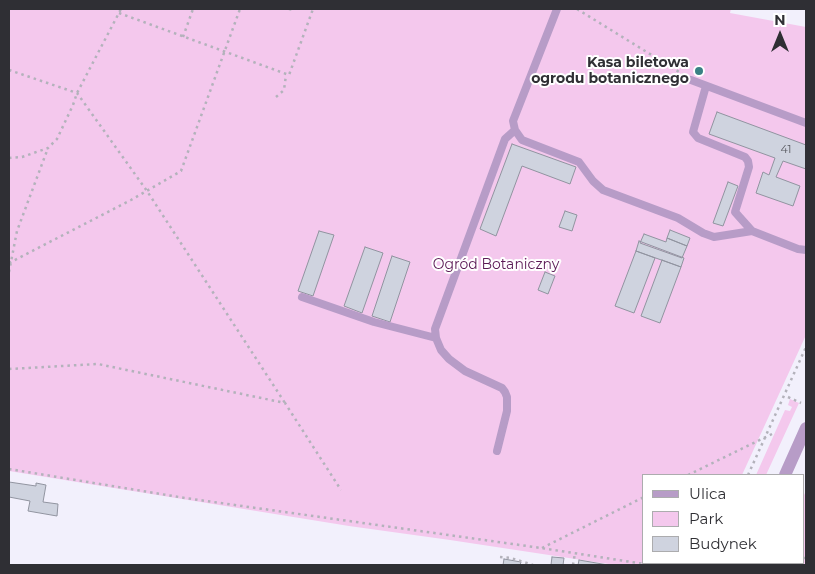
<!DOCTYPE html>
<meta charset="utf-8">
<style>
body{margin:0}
#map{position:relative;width:815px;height:574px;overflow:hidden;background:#f2f0fc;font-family:Montserrat,sans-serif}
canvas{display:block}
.frame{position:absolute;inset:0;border:10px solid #2f2f34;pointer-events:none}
.legend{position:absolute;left:642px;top:474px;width:162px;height:90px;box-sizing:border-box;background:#fff;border:1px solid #acacae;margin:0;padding:6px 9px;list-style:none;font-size:15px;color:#2f2f34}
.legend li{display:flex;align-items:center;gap:10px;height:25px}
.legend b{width:25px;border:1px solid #acacae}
.north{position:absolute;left:755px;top:10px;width:50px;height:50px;-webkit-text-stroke:4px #fff;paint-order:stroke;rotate:0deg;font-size:14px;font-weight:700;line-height:20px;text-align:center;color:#2f2f34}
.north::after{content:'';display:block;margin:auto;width:18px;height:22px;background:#2f2f34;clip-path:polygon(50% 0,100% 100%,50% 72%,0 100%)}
</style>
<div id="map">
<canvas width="815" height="574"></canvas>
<div class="frame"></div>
<ul class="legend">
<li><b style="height:6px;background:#b79cc7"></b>Ulica</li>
<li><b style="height:14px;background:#f4c8ed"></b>Park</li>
<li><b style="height:14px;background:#cfd3df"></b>Budynek</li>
</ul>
<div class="north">N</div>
</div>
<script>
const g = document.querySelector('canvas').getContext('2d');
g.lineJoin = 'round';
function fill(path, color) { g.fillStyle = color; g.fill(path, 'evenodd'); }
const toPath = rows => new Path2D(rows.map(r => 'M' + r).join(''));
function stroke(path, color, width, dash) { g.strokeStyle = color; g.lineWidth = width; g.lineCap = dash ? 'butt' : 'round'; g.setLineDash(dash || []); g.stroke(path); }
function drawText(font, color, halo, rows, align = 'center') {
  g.font = font + ' Montserrat,sans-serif'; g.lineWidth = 4; g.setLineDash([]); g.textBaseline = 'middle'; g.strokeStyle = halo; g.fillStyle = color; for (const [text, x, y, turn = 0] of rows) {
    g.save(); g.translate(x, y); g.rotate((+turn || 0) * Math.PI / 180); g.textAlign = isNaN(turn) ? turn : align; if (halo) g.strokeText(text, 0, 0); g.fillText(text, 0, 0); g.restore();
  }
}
const green = toPath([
 [9,9,731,9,730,13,806,27,806,335,742,475,644,475,644,563,702,563,701,565,615,565,450,540,349,526,9,471],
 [790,399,799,403,766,475,756,475,785,410,790,411,792,407,788,405],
 [806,491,806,565,769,565,770,563,804,563,804,495]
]);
const building = toPath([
 [717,112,806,145,806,169,783,161,776,177,800,186,793,206,756,193,763,172,769,175,775,158,709,134,717,112],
 [512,144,576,167,570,184,522,166,496,236,480,229,512,144],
 [728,182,738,186,723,226,713,223,728,182],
 [565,211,577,215,572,231,559,227,565,211],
 [670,230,690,238,687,246,667,238,670,230],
 [319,231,334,235,313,296,298,291,319,231],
 [644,234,666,242,667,238,687,246,682,258,640,243,644,234],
 [639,241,684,258,681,267,636,251,639,241],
 [365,247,383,253,362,313,344,306,365,247],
 [636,251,655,258,634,313,615,306,636,251],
 [392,256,410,262,390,322,372,316,392,256],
 [662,260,681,267,660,323,641,316,662,260],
 [545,272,555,276,548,294,538,290,545,272],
 [9,482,36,486,36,483,46,485,43,502,58,504,57,516,28,511,30,501,9,497,9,482],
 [552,557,564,558,563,565,551,565,552,557],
 [504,559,521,562,520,565,503,565,504,559],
 [579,560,608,565,578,565,579,560]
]);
const path = toPath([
 [289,9,293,10,293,9],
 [577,9,684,75],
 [119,13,289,75,313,9],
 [183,37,193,9],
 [9,70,77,93,147,191,285,403],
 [276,97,284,90,286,75],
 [9,158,22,157,48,148,57,139,73,105,77,93,121,9],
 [9,263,131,200,181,171,240,9],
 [9,272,17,231,48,148],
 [9,369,98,364,285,403,341,490],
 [788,397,801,403],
 [9,469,185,498,541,548,651,565],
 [688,475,772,434],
 [748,475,806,347],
 [542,548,644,497],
 [500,557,511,558,533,565],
 [804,558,806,558],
 [573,565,575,553],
 [710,565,710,563]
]);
const service = toPath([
 [557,9,513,121,515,130,522,140,579,162,593,181,603,190,678,218,703,233,714,237,752,231,798,249,806,250],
 [691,80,806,123],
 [706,86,693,132,698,138,745,157,748,161,749,167,735,212,752,231],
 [302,297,374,322,436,338],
 [497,451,507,411,507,397,505,392,502,388,465,371,449,359,441,350,436,338,435,329,505,139,515,130]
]);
const tertiary = toPath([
 [785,475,806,428],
 [744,565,745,563]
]);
const markers = [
 [699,71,5,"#398184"]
];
const numberNames = [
 ["41",786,150]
];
const poiNames = [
 ["Kasa biletowa",689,63],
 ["ogrodu botanicznego",689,79]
];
const parkNames = [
 ["Ogród Botaniczny",496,265]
];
fill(green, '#f4c8ed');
fill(building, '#cfd3df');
stroke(building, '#9194a0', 1);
stroke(path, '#b3b2bb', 2.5, [2.5, 4]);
stroke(service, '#b79cc7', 8);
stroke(tertiary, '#b79cc7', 12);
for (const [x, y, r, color] of markers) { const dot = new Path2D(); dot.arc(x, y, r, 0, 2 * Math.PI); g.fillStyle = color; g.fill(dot); stroke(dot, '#fff', 2); }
drawText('11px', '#57585f', null, numberNames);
drawText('bold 14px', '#2f2f34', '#fff', poiNames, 'right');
drawText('14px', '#5b1955', '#fff', parkNames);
</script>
